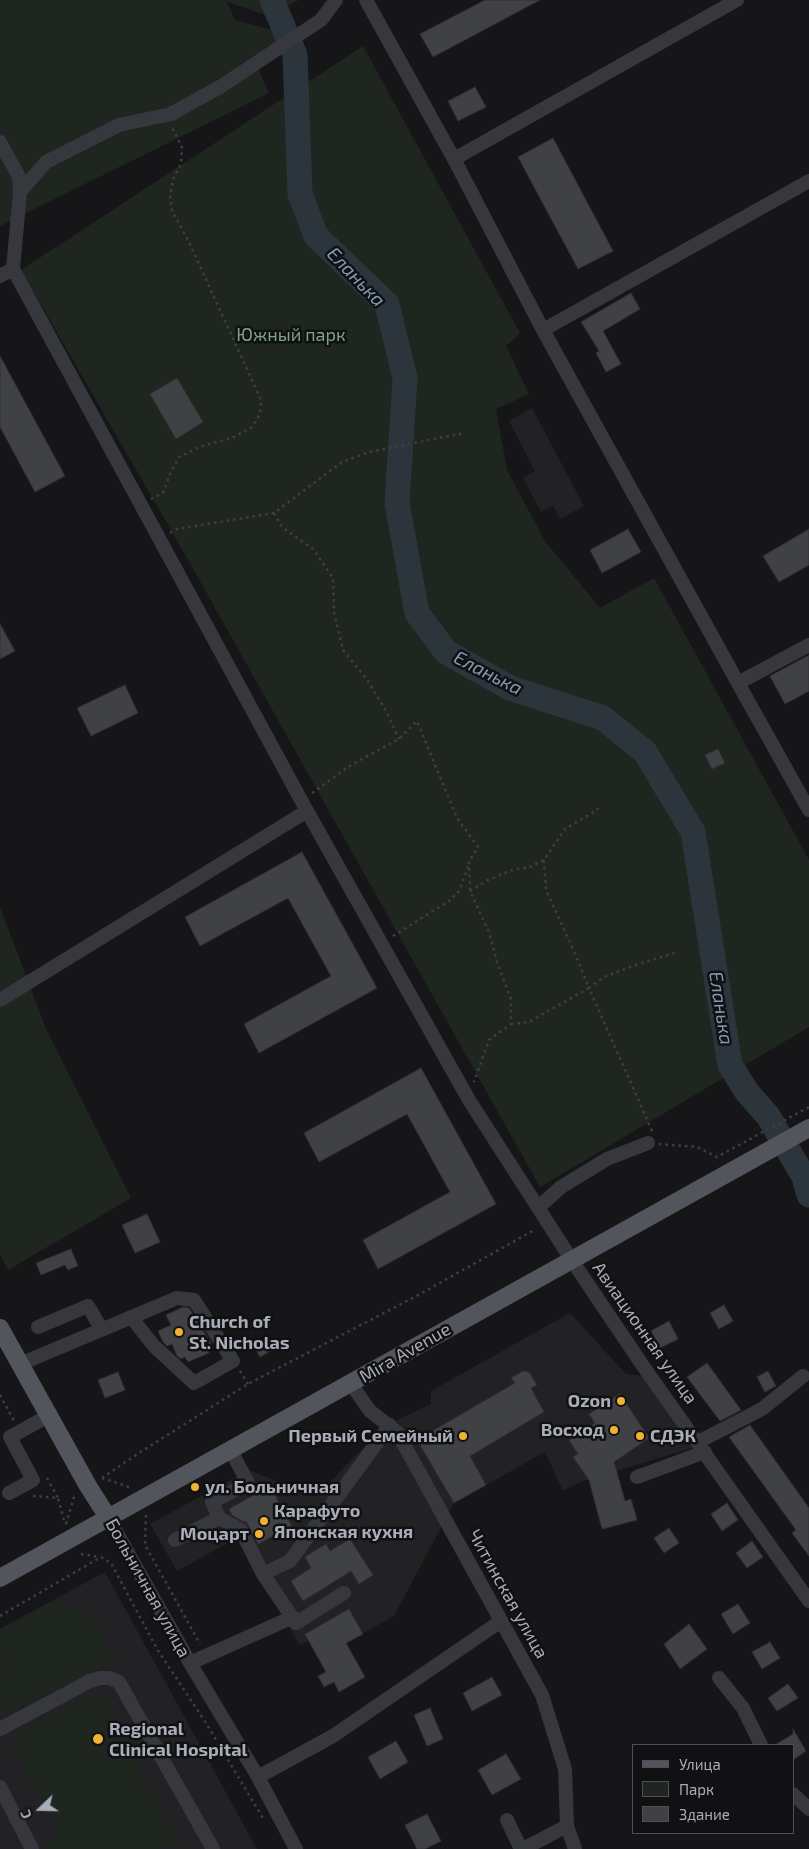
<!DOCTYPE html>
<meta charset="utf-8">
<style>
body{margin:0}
#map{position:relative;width:809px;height:1849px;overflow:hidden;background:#161618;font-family:"Exo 2",sans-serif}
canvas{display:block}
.legend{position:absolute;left:632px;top:1744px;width:162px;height:90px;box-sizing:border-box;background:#111113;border:1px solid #4d4f55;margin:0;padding:6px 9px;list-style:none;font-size:15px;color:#a8adb8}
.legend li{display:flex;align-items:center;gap:10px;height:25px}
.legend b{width:25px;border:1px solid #4d4f55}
.north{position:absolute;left:15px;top:1784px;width:50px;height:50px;-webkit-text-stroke:4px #111113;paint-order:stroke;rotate:249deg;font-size:14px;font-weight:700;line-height:20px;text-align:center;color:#a8adb8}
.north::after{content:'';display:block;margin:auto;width:18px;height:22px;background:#a8adb8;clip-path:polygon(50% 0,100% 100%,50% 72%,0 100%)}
</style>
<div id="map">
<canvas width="809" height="1849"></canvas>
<ul class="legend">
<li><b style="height:6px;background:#53555c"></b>Улица</li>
<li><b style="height:14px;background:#1e261f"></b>Парк</li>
<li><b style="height:14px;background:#404145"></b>Здание</li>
</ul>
<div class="north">С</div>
</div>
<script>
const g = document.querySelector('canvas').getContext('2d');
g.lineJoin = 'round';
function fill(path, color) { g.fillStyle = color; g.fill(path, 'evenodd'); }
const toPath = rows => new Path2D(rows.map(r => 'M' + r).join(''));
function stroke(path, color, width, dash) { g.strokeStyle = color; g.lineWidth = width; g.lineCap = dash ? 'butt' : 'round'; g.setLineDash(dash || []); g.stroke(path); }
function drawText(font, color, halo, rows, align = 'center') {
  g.font = font + ' "Exo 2",sans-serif'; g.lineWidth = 5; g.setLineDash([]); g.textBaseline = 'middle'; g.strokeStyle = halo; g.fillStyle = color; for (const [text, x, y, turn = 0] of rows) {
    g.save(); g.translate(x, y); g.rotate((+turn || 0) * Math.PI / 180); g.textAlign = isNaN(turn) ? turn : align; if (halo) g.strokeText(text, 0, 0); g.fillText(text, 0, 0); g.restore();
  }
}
const built = toPath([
 [532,408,584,506,560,519,553,506,541,512,523,478,535,471,509,421],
 [570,1313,626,1374,643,1376,692,1448,580,1482,563,1491,545,1452,454,1503,394,1616,318,1659,308,1641,300,1645,282,1615,240,1536,177,1571,150,1524,249,1470,315,1497,375,1436,401,1418,431,1404,431,1391],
 [105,1572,257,1849,0,1849,0,1629]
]);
const green = toPath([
 [0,0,299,0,269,16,227,2,235,20,284,33,286,40,255,62,269,93,0,226],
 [363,46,520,333,506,346,529,394,496,409,507,470,545,541,600,608,654,578,809,860,809,1027,540,1187,187,558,21,270],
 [0,907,46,1029,131,1198,8,1270,0,1255],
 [61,1600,93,1622,117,1661,103,1666,5,1714,0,1714,0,1665,5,1663,0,1653,0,1631],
 [106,1694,141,1773,178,1842,159,1849,46,1849,44,1844,59,1829,9,1737,86,1698]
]);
const river = toPath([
 [272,0,295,55,300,194,316,236,387,304,405,378,397,503,417,613,446,652,510,688,603,718,645,752,693,832,730,1065,747,1092,768,1116,804,1177,809,1195]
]);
const building = toPath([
 [485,0,540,0,433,57,420,34,485,0],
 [475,87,486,107,458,121,448,101,475,87],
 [553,138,613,251,578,269,518,157,553,138],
 [631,293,640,309,603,331,621,364,606,372,596,353,599,351,581,322,631,293],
 [0,356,65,476,35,492,0,427,0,356],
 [177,378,203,422,176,439,150,394,177,378],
 [628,529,641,552,602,573,590,550,628,529],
 [809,529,809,565,779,582,763,556,809,529],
 [0,624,15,651,0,659,0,624],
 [809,655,809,691,785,704,770,676,809,655],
 [125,685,138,713,91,736,77,708,125,685],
 [718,749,725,763,712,769,705,755,718,749],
 [302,852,377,988,259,1053,244,1024,331,976,288,898,200,946,185,917,302,852],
 [421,1068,496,1204,378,1269,363,1240,450,1192,407,1114,319,1162,304,1133,421,1068],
 [147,1214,160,1242,135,1253,122,1225,147,1214],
 [71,1249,78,1266,68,1270,65,1265,41,1275,36,1263,71,1249],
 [724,1305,733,1321,719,1329,710,1313,724,1305],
 [183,1307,189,1308,211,1343,206,1345,209,1353,188,1362,185,1357,181,1359,177,1356,172,1344,167,1346,163,1342,158,1331,171,1325,166,1315,183,1307],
 [669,1321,678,1339,660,1348,651,1331,669,1321],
 [268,1339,274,1349,260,1357,254,1347,268,1339],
 [707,1363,741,1410,720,1421,687,1377,707,1363],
 [523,1371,529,1372,537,1385,531,1388,544,1412,470,1456,486,1485,454,1503,417,1440,515,1383,511,1378,523,1371],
 [768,1371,776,1386,765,1392,757,1377,768,1371],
 [118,1372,125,1390,105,1398,98,1380,118,1372],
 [620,1394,649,1438,614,1462,625,1501,631,1499,637,1520,602,1529,589,1480,573,1457,578,1454,569,1440,595,1423,589,1414,620,1394],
 [750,1425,809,1508,809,1556,792,1533,796,1530,729,1437,750,1425],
 [270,1486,292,1526,258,1544,246,1521,244,1522,232,1515,229,1509,270,1486],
 [727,1503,738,1520,722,1531,711,1514,727,1503],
 [669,1528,679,1543,664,1553,654,1538,669,1528],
 [350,1539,373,1575,359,1584,351,1571,303,1601,291,1581,311,1568,305,1557,326,1544,330,1551,350,1539],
 [752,1541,763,1557,747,1568,736,1553,752,1541],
 [738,1604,750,1623,733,1634,721,1614,738,1604],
 [349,1609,363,1634,346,1643,365,1677,339,1692,334,1682,324,1687,318,1676,326,1672,305,1634,349,1609],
 [689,1624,707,1649,680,1669,664,1644,689,1624],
 [770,1642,780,1658,762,1669,752,1652,770,1642],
 [492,1677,502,1695,472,1711,463,1693,492,1677],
 [788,1684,798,1698,777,1711,768,1698,788,1684],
 [430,1708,443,1739,427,1746,414,1715,430,1708],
 [793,1729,806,1751,793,1760,793,1745,775,1745,793,1734,793,1729],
 [396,1741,408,1762,380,1779,368,1757,396,1741],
 [506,1754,521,1779,492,1795,478,1770,506,1754],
 [427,1814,441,1841,425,1849,417,1849,405,1825,427,1814]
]);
const path = toPath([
 [151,499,163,493,170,474,179,457,199,447,232,438,252,427,260,414,261,400,188,240,172,211,170,195,174,177,181,164,182,148,172,127],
 [274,513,282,527,313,549,333,578,334,612,343,650,368,681,386,711,399,739],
 [170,533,177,529,274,513,342,462,369,452,464,433],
 [312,793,351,765,399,739,417,721,457,818,478,847,469,862,470,891,489,932,497,962,511,999,511,1024,489,1040,474,1082],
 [470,891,488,880,515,869,528,868,544,860],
 [393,936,449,901,460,890,468,866],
 [511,1024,529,1022,589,988,574,951,546,890,544,860,565,829,597,810,598,808],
 [652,1131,589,988,604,977,641,963,675,953],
 [659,1144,697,1147,717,1157,809,1107],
 [240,1371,248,1384],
 [0,1395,14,1421],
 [47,1478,58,1498],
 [102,1478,139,1453,248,1384,422,1293,536,1229],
 [102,1478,132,1488],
 [33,1496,58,1498,65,1524],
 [146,1515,145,1545,200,1644],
 [66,1524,75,1494],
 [81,1554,99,1557],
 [0,1616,101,1557,111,1563,157,1649,206,1723,264,1820]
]);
const minor = toPath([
 [366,0,454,159,543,330,738,683],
 [0,142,19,177,20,192,13,269,307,811],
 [454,159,737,0],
 [20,192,46,162,119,125,171,114,220,87,321,20,336,0],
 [0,276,13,269],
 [543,330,809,181],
 [809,645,738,683,809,810],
 [0,1000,307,811,469,1100,571,1259,643,1366,809,1601],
 [539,1207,561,1187,607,1159,648,1143],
 [38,1327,88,1306,102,1330],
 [20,1364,177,1298,194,1300,233,1361,194,1383,154,1346,131,1317],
 [351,1384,370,1411,397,1432,542,1695,565,1769,567,1826,575,1849],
 [698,1442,762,1409,803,1376],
 [637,1477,705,1452],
 [9,1493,33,1480,10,1437,50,1415],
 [219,1518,212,1502,244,1485,247,1481,231,1451],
 [109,1519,190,1663,258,1777,296,1849],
 [175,1540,219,1518,241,1530,263,1574,290,1561,390,1425],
 [263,1574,296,1623,344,1593],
 [190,1663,293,1617],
 [719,1678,743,1708,761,1745],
 [0,1729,90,1681,100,1678,109,1678,119,1682,213,1849],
 [258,1777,333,1736,501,1621],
 [0,1787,32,1849],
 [793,1794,809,1809],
 [507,1820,521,1849],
 [523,1849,567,1826]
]);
const major = toPath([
 [0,1328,88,1486,109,1519],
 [0,1578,809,1128]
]);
const markers = [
 [179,1332,5,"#f2b134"],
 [621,1401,5,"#f2b134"],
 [614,1430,5,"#f2b134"],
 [463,1436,5,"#f2b134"],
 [640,1436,5,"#f2b134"],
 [195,1487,5,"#f2b134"],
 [264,1521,5,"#f2b134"],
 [259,1534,5,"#f2b134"],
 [98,1739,6,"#f2b134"]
];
const parkNames = [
 ["Южный парк",291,335]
];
const poiNames = [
 ["Church of",189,1322],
 ["St. Nicholas",189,1343],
 ["Ozon",611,1401,"right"],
 ["Восход",604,1430,"right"],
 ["Первый Семейный",453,1436,"right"],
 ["СДЭК",650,1436],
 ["ул. Больничная",205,1487],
 ["Карафуто",274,1511],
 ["Японская кухня",274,1532],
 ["Моцарт",249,1534,"right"],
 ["Regional",109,1729],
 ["Clinical Hospital",109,1750]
];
const streetNames = [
 ["Авиационная улица",645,1333,55],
 ["Mira Avenue",405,1353,-30],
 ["Больничная улица",148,1588,61],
 ["Читинская улица",508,1594,61]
];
const waterNames = [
 ["Еланька",356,277,46],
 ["Еланька",488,673,27],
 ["Еланька",721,1008,81]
];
fill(built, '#222225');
fill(green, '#1e261f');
stroke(river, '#2c353c', 25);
fill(building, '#404145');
stroke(building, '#303034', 1);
stroke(path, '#3d3f44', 2.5, [2.5, 4]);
stroke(minor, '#37383d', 14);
stroke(major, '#53555c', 18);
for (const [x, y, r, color] of markers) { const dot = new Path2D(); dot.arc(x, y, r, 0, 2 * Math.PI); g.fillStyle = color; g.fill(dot); stroke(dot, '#111113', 2); }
drawText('18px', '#7fa381', '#111113', parkNames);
drawText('bold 18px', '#a8adb8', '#111113', poiNames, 'left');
drawText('18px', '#a8adb8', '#111113', streetNames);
drawText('italic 19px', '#7f9bb3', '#111113', waterNames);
</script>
